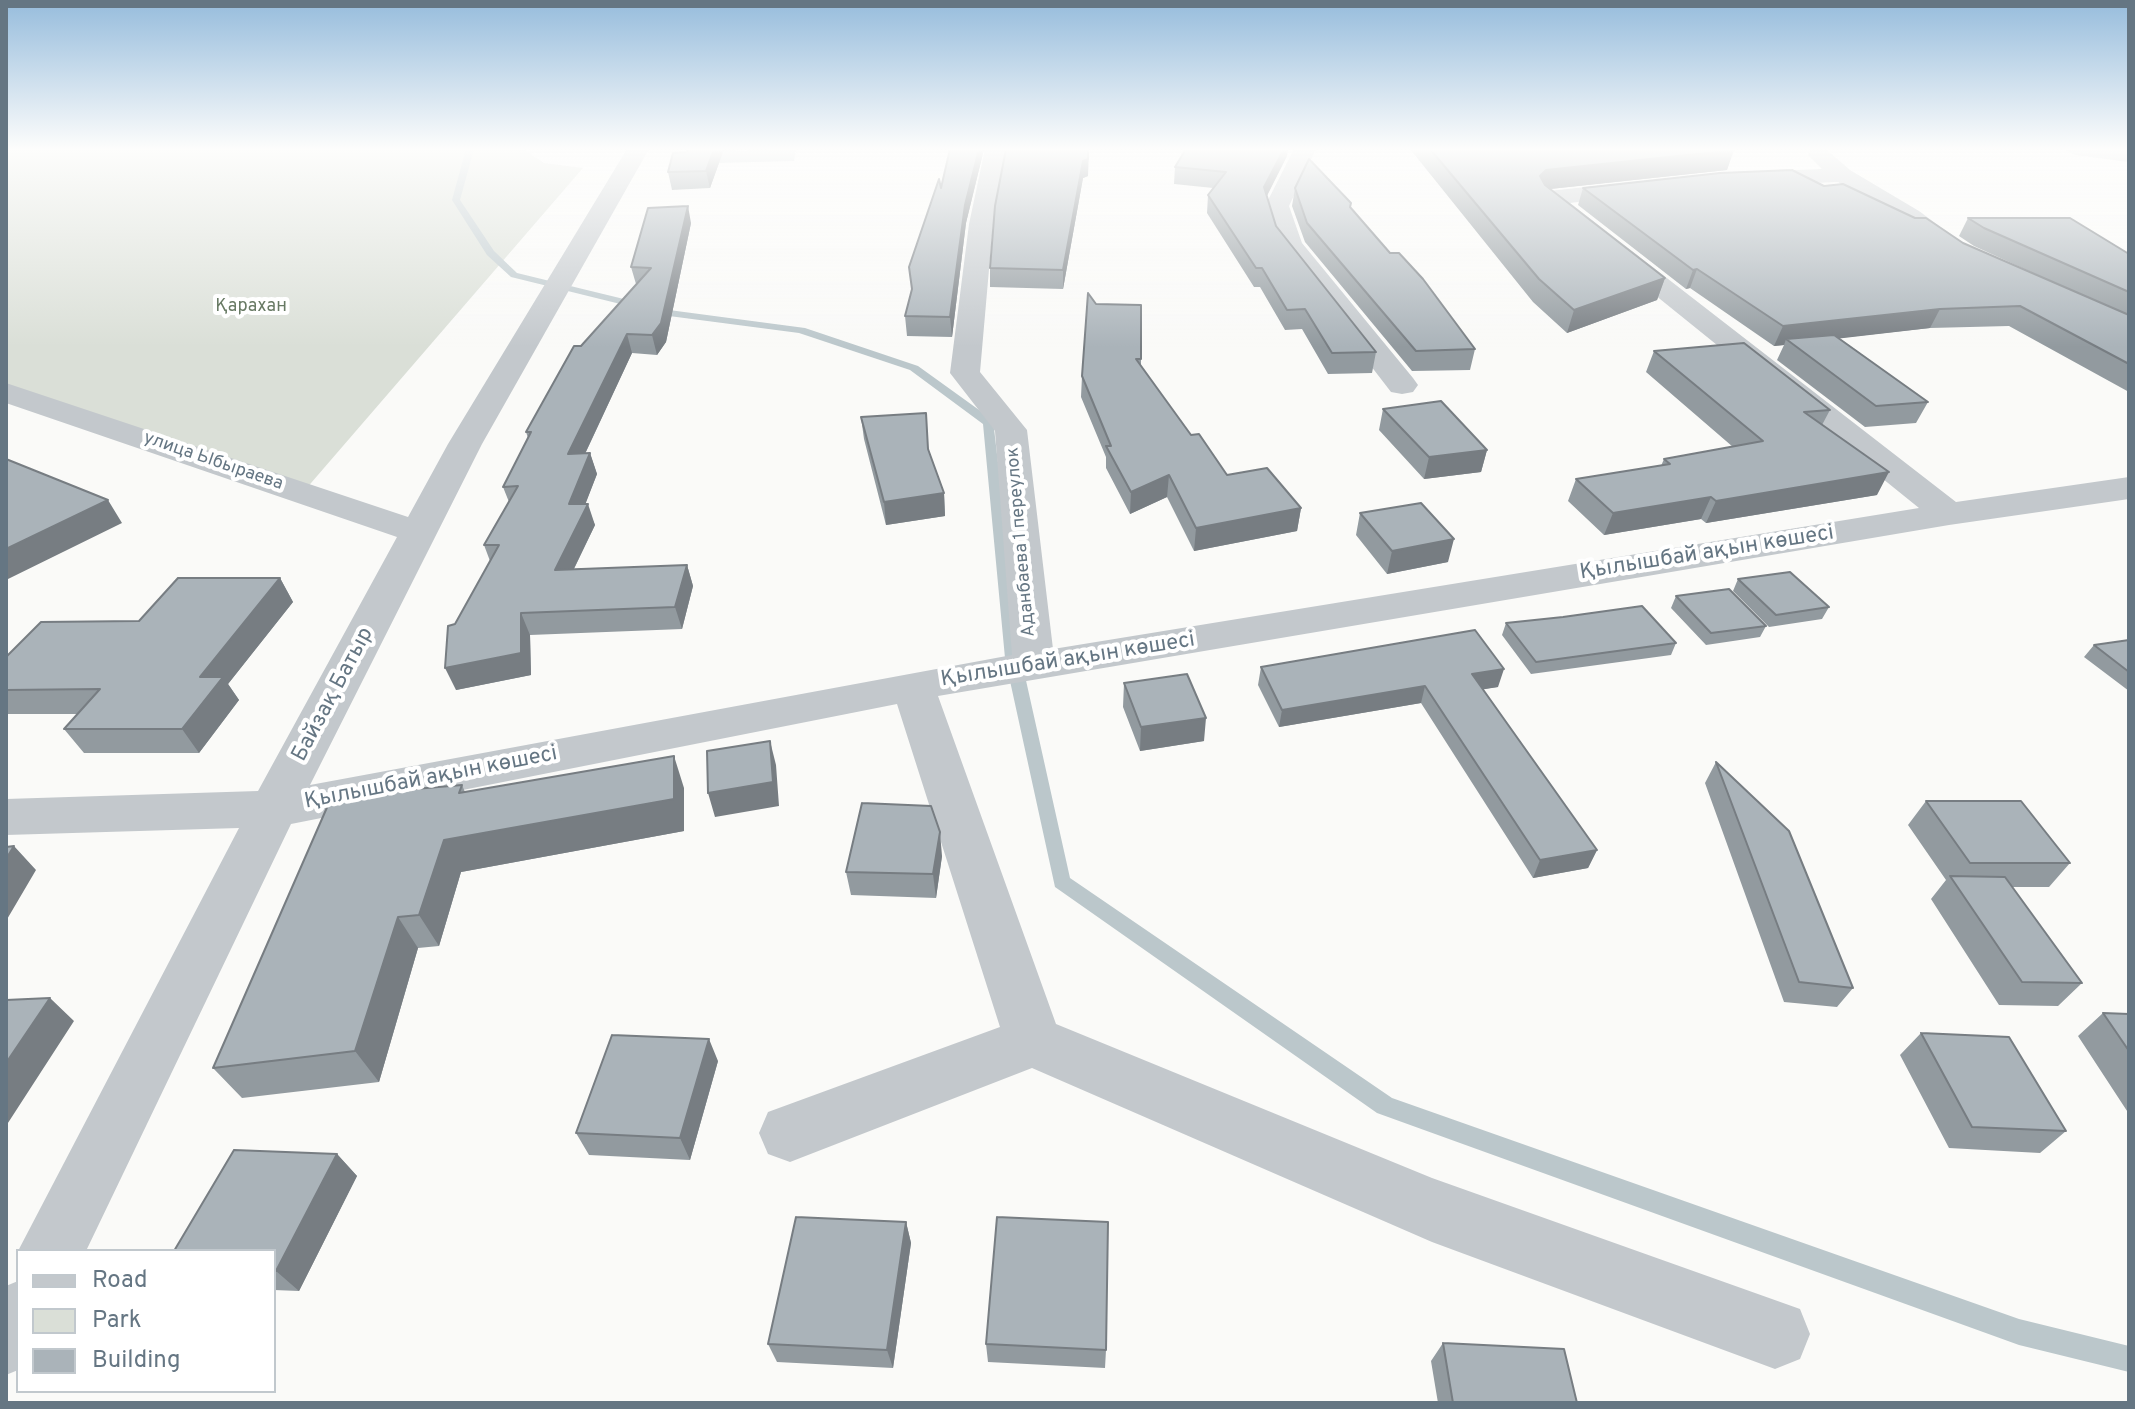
<!DOCTYPE html>
<meta charset="utf-8">
<style>
body{margin:0}
#map{position:relative;width:2135px;height:1409px;overflow:hidden;background:#fafaf8;font-family:Overpass,sans-serif}
canvas{display:block}
.frame{position:absolute;inset:0;border:8px solid #657683;pointer-events:none}
.legend{position:absolute;left:16px;top:1249px;width:260px;height:144px;box-sizing:border-box;background:#fff;border:2px solid #c1c8cd;margin:0;padding:10px 14px;list-style:none;font-size:24px;color:#657683}
.legend li{display:flex;align-items:center;gap:16px;height:40px}
.legend b{width:40px;border:2px solid #c1c8cd}
</style>
<div id="map">
<canvas width="2135" height="1409"></canvas>
<div class="frame"></div>
<ul class="legend">
<li><b style="height:10px;background:#c3c8cc"></b>Road</li>
<li><b style="height:22px;background:#dadfd7"></b>Park</li>
<li><b style="height:22px;background:#aab3b9"></b>Building</li>
</ul>
</div>
<script>
const g = document.querySelector('canvas').getContext('2d');
g.lineJoin = 'round';
function fill(path, color) { g.fillStyle = color; g.fill(path, 'evenodd'); }
const toPath = rows => new Path2D(rows.map(r => 'M' + r).join(''));
function stroke(path, color, width, dash) { g.strokeStyle = color; g.lineWidth = width; g.lineCap = dash ? 'butt' : 'round'; g.setLineDash(dash || []); g.stroke(path); }
function drawText(font, color, halo, rows, align = 'center') {
  g.font = font + ' Overpass,sans-serif'; g.lineWidth = 8; g.setLineDash([]); g.textBaseline = 'middle'; g.strokeStyle = halo; g.fillStyle = color; for (const [text, x, y, turn = 0] of rows) {
    g.save(); g.translate(x, y); g.rotate((+turn || 0) * Math.PI / 180); g.textAlign = isNaN(turn) ? turn : align; if (halo) g.strokeText(text, 0, 0); g.fillText(text, 0, 0); g.restore();
  }
}
const green = toPath([
 [6,149,523,149,544,163,583,168,305,490,6,398]
]);
const water = toPath([
 [796,149,794,161,716,163,720,151]
]);
const stream = toPath([
 [466,149,474,149,460,200,494,251,517,273,669,310,805,328,918,366,993,420,1021,658,1070,878,1392,1098,2019,1319,2129,1346,2129,1372,2019,1345,1377,1113,1055,887,1005,658,983,424,910,370,799,333,669,316,511,277,487,255,452,200,466,149]
]);
const minor = toPath([
 [627,149,649,149,482,444,310,785,1012,655,995,431,950,373,969,224,985,149,1007,149,993,224,980,372,1027,430,1053,649,1919,508,1541,203,1537,198,1541,193,1549,191,1640,181,1648,183,1652,188,1648,193,1570,203,1956,502,2129,477,2129,499,1949,525,938,696,1056,1024,1432,1178,1800,1309,1810,1334,1800,1359,1775,1369,1432,1242,1032,1068,790,1162,768,1154,759,1133,768,1112,1000,1027,897,704,291,824,86,1251,18,1251,239,828,6,835,6,799,258,791,397,537,6,403,6,383,408,517,448,444,627,149],
 [1294,149,1316,149,1289,206,1302,243,1413,378,1418,385,1413,392,1402,394,1391,392,1277,244,1265,206,1294,149],
 [2064,149,2129,149,2129,162,2075,155,2064,149],
 [1811,150,1827,150,1850,170,1919,211,1970,249,1966,254,1957,257,1948,254,1838,182,1745,186,1737,184,1734,179,1737,174,1745,172,1822,169,1808,155,1811,150],
 [18,1281,18,1370,6,1375,6,1286,18,1281]
]);
const wall = toPath([
 [683,149,724,149,710,188,672,190,668,172,689,150],
 [950,149,984,149,966,223,952,337,907,336,905,316,941,188],
 [1006,149,1088,176,1083,178,1063,289,990,287,990,268],
 [1410,149,1733,149,1727,170,1550,189,1665,278,1657,300,1567,333,1533,302],
 [1287,156,1267,196,1276,226,1376,352,1372,373,1328,374,1302,329,1285,330,1260,287,1254,287,1207,213,1208,195,1213,188,1174,184,1175,167],
 [1824,186,1963,243,2064,287,1974,246,1959,236,1968,218,2129,254,2129,392,2009,326,1930,328,1839,338,1928,402,1916,423,1865,427,1777,360,1784,345,1774,346,1690,288,1686,289,1578,205,1583,188],
 [1295,188,1350,208,1475,349,1470,370,1412,371,1305,242,1292,206],
 [691,223,666,342,657,355,632,353,585,454,590,453,597,474,585,504,595,525,574,569,687,565,693,586,682,629,530,635,531,675,456,690,455,624,490,561,484,545,509,502,503,487,528,438,526,432,581,346,636,284,631,267],
 [1096,304,1141,305,1141,366,1191,435,1227,475,1301,508,1297,531,1194,551,1167,497,1130,514,1106,468,1106,457,1081,397,1082,376],
 [1654,351,1830,410,1822,425,1877,495,1706,523,1701,519,1604,535,1568,501,1576,479,1661,466,1664,459,1733,447,1646,372],
 [1383,409,1487,450,1481,472,1424,479,1379,430],
 [861,417,929,451,944,493,945,516,886,525,864,439],
 [1360,513,1448,562,1387,574,1356,535],
 [280,578,293,602,228,684,239,700,199,753,84,753,64,729,78,714,6,714,6,657,139,621],
 [1738,579,1829,607,1822,619,1769,627,1733,591],
 [1676,596,1766,626,1760,637,1706,645,1671,608],
 [1506,623,1676,643,1671,655,1531,674,1502,635],
 [2129,640,2129,691,2084,657,2094,645],
 [1261,667,1498,687,1483,689,1597,850,1588,868,1533,878,1421,703,1279,727,1258,685],
 [1124,683,1204,741,1140,751,1123,707],
 [1716,762,1853,988,1837,1007,1784,1002,1705,783],
 [462,785,465,792,684,788,684,831,461,872,439,946,418,948,379,1082,242,1098,213,1068],
 [1926,801,2070,863,2049,887,2012,887,2082,983,2058,1006,1999,1005,1931,899,1946,880,1908,825],
 [942,856,936,898,851,895,846,872],
 [2103,1013,2129,1014,2129,1114,2078,1036],
 [1921,1033,2066,1131,2040,1153,1949,1148,1900,1055],
 [718,1061,690,1160,589,1155,576,1133],
 [337,1154,357,1176,299,1291,274,1290,274,1251],
 [906,1222,911,1243,893,1368,777,1362,768,1344],
 [1443,1343,1577,1403,1438,1403,1431,1361],
 [986,1344,1106,1350,1105,1368,988,1362]
]);
const shadedWall = toPath([
 [714,149,724,149,710,188,706,171],
 [979,149,984,149,966,223,952,337,950,317,965,205],
 [1089,149,1088,176,1083,178,1063,289,1063,270,1083,161],
 [1284,149,1288,149,1287,156,1262,205,1264,187],
 [1734,150,1727,170,1541,190,1540,176,1546,170],
 [688,206,691,223,666,342,657,355,652,335],
 [1697,269,1690,288,1686,289,1693,270],
 [1665,278,1657,300,1567,333,1574,310],
 [1940,309,1930,328,1792,344,1786,339,1784,345,1774,346,1783,326],
 [627,334,632,353,575,475,568,454],
 [1487,450,1481,472,1424,479,1429,457],
 [590,453,597,474,577,526,569,504],
 [1889,472,1877,495,1706,523,1716,501],
 [1169,475,1167,497,1130,514,1131,492],
 [944,493,945,516,886,525,884,502],
 [1711,497,1701,519,1604,535,1613,513],
 [108,500,122,523,6,580,6,549],
 [588,504,595,525,563,591,555,570],
 [1301,508,1297,531,1194,551,1196,528],
 [1454,539,1448,562,1387,574,1392,551],
 [687,565,693,586,682,629,675,607],
 [280,578,293,602,228,684,239,700,199,753,182,729,200,677],
 [521,613,530,635,531,675,456,690,445,668],
 [1504,669,1498,687,1467,692,1472,674],
 [1425,686,1421,703,1279,727,1282,710],
 [1206,718,1204,741,1140,751,1141,727],
 [770,741,776,765,779,806,715,817,708,793],
 [674,756,684,788,684,831,461,872,439,946,419,915,444,840],
 [940,832,942,856,936,898,933,874],
 [14,846,36,870,6,921,6,859],
 [1597,850,1588,868,1533,878,1540,860],
 [398,917,418,948,379,1082,355,1051],
 [50,998,74,1021,6,1126,6,1063],
 [709,1039,718,1061,690,1160,680,1138],
 [337,1154,357,1176,299,1291,276,1271],
 [906,1222,911,1243,893,1368,887,1350]
]);
const building = toPath([
 [691,149,714,149,706,171,668,172,673,153,686,152,691,149],
 [950,149,979,149,965,205,950,317,905,316,912,289,909,267,939,179,941,188,950,149],
 [1006,149,1088,149,1088,159,1083,161,1063,270,990,268,995,206,1006,149],
 [1186,149,1284,149,1264,187,1276,226,1376,352,1332,353,1305,309,1287,310,1262,268,1256,268,1208,195,1226,172,1175,167,1186,149],
 [1430,149,1733,149,1734,150,1546,170,1540,176,1545,185,1665,278,1574,310,1539,279,1430,149],
 [1309,159,1351,203,1350,207,1390,253,1399,253,1423,279,1475,349,1416,351,1307,223,1295,188,1309,159],
 [1792,170,1824,186,1843,184,1915,218,1926,218,1963,243,2129,315,2129,364,2020,306,1940,309,1783,326,1697,269,1693,270,1583,188,1720,173,1792,170],
 [688,206,661,323,652,335,627,334,568,454,590,453,569,504,588,504,555,570,687,565,675,607,521,613,521,653,445,668,448,626,455,624,499,545,484,545,518,486,503,487,531,432,526,432,574,346,581,346,651,268,631,267,648,208,688,206],
 [1968,218,2070,218,2129,254,2129,292,1984,228,1968,218],
 [1088,293,1096,304,1141,305,1141,359,1136,359,1191,435,1199,434,1227,475,1267,468,1301,508,1196,528,1169,475,1131,492,1106,446,1111,446,1082,376,1088,293],
 [1834,335,1928,402,1876,406,1786,339,1834,335],
 [1744,343,1830,410,1804,412,1889,472,1716,501,1711,497,1613,513,1576,479,1670,464,1664,459,1763,441,1654,351,1744,343],
 [1441,401,1487,450,1429,457,1383,409,1441,401],
 [926,413,928,449,944,493,884,502,861,417,926,413],
 [6,459,108,500,6,549,6,459],
 [1421,503,1454,539,1392,551,1360,513,1421,503],
 [1790,572,1829,607,1776,615,1738,579,1790,572],
 [178,578,280,578,200,677,223,677,182,729,64,729,100,689,6,690,6,657,41,622,139,621,178,578],
 [1729,589,1766,626,1711,633,1676,596,1729,589],
 [1642,606,1676,643,1536,662,1506,623,1563,617,1642,606],
 [1475,630,1504,669,1472,674,1597,850,1540,860,1425,686,1282,710,1261,667,1475,630],
 [2129,640,2129,672,2094,645,2129,640],
 [1187,674,1206,718,1141,727,1124,683,1187,674],
 [770,741,773,782,708,793,707,751,770,741],
 [674,756,674,799,444,840,419,915,398,917,355,1051,213,1068,332,796,462,785,459,793,674,756],
 [1716,762,1789,831,1853,988,1799,982,1716,762],
 [1926,801,2021,801,2070,863,1970,863,1926,801],
 [862,803,931,806,940,832,933,874,846,872,862,803],
 [14,846,6,859,6,847,14,846],
 [1950,876,2005,877,2082,983,2022,982,1950,876],
 [50,998,6,1063,6,1000,50,998],
 [2103,1013,2129,1014,2129,1051,2103,1013],
 [1921,1033,2009,1037,2066,1131,1972,1127,1921,1033],
 [612,1035,709,1039,680,1138,576,1133,612,1035],
 [234,1150,337,1154,276,1271,274,1271,274,1251,174,1251,234,1150],
 [796,1217,906,1222,887,1350,768,1344,796,1217],
 [997,1217,1108,1222,1106,1350,986,1344,997,1217],
 [1443,1343,1564,1349,1577,1403,1453,1403,1443,1343]
]);
const farParknames = [
 ["Қарахан",251,307]
];
const farStreetnames = [
 ["улица Ыбыраева",213,462,19],
 ["Аданбаева 1 переулок",1022,542,-95]
];
const streetNames = [
 ["Қылышбай ақын көшесі",1707,554,-9],
 ["Қылышбай ақын көшесі",1068,661,-9],
 ["Байзақ Батыр",334,695,-62],
 ["Қылышбай ақын көшесі",431,779,-11]
];
fill(green, '#dadfd7');
fill(water, '#bbc7cb');
fill(stream, '#bbc7cb');
fill(minor, '#c3c8cc');
fill(wall, '#929a9f');
fill(shadedWall, '#777d82');
fill(building, '#aab3b9');
stroke(building, '#777d82', 2);
const sky = g.createLinearGradient(0, 0, 0, 347);
sky.addColorStop(0, '#96bcdc');
sky.addColorStop(0.43, '#fdfdfc');
sky.addColorStop(1, '#fdfdfc00');
g.fillStyle = sky;
g.fillRect(0, 0, 2135, 347);
drawText('18px', '#687a64', '#fff', farParknames);
drawText('18px', '#657683', '#fff', farStreetnames);
drawText('22px', '#657683', '#fff', streetNames);
</script>
